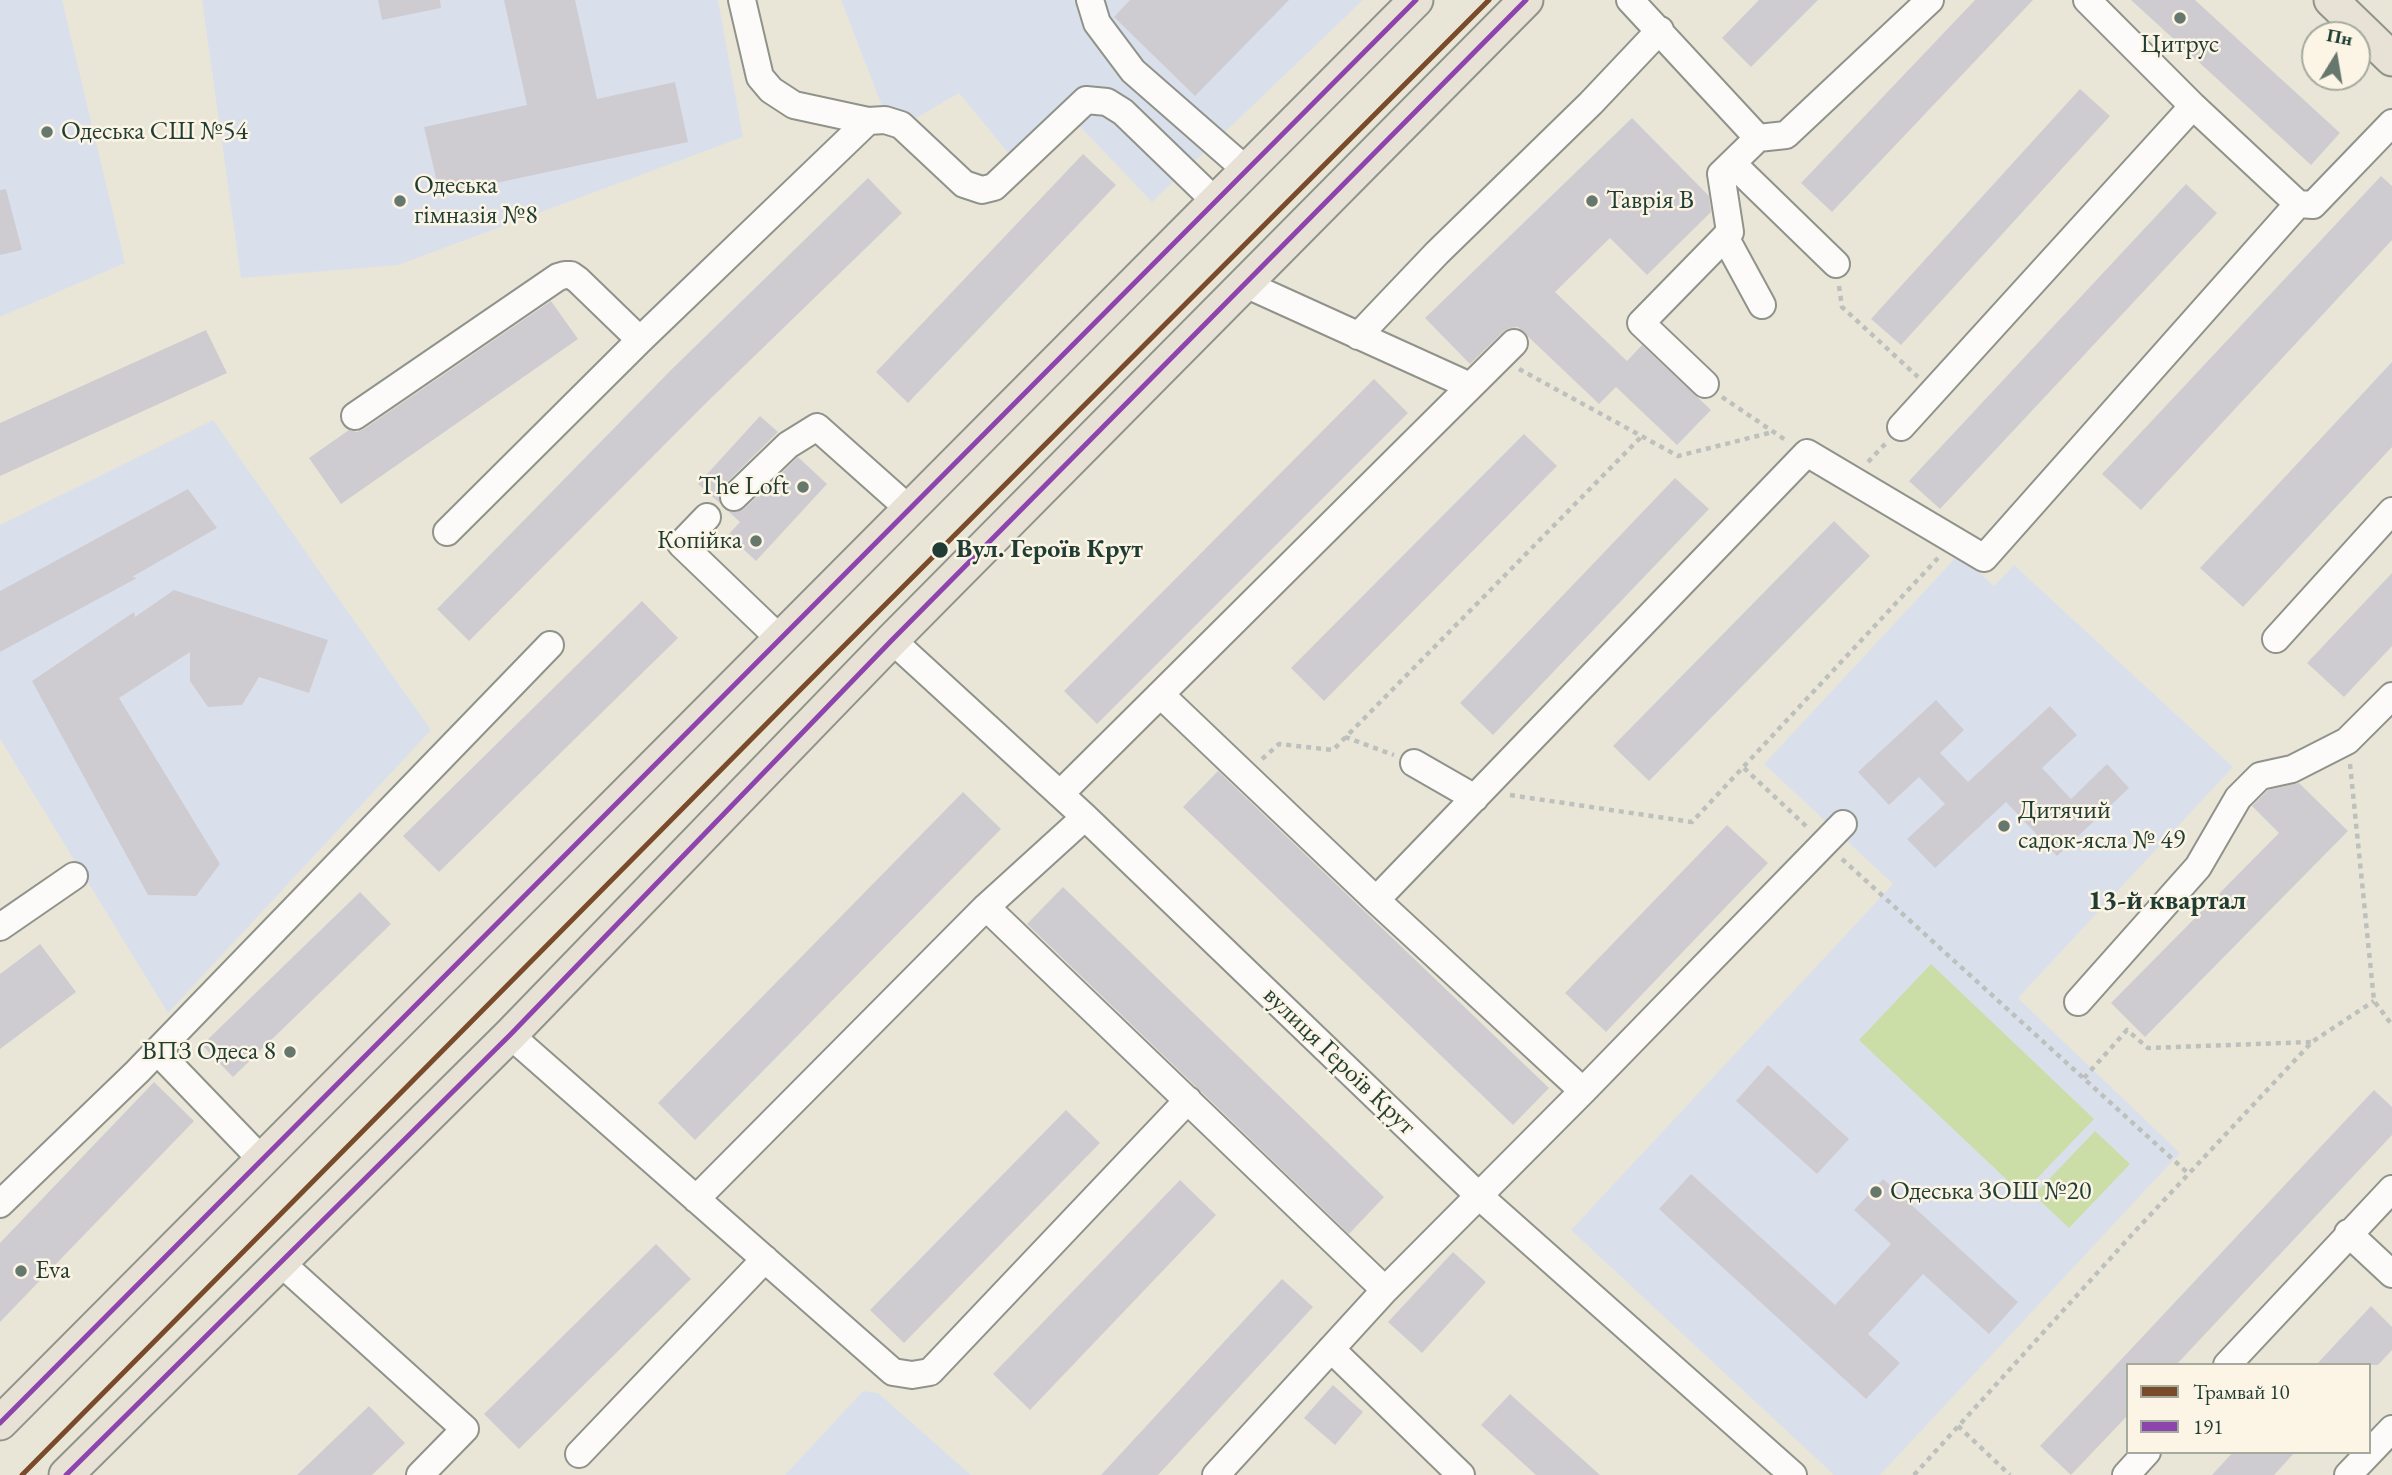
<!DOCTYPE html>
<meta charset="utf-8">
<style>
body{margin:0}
#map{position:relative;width:2392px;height:1475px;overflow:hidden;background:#e9e6d8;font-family:"EB Garamond",serif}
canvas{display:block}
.legend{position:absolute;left:2126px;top:1363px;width:245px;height:91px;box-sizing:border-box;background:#fcf5e5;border:2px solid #a4ab9e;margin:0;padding:9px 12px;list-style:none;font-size:21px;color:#1f3d34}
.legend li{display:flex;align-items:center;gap:14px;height:35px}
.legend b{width:35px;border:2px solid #a4ab9e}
.north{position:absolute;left:2301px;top:21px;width:70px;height:70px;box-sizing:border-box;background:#fcf5e5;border:2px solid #a4ab9e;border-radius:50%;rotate:11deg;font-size:19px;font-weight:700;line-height:28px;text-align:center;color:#1f3d34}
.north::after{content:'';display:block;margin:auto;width:24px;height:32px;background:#66786d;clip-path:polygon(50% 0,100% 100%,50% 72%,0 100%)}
</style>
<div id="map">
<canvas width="2392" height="1475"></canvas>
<ul class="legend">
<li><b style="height:9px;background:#7a4b2a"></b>Трамвай 10</li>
<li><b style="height:9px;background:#8e44ad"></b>191</li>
</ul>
<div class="north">Пн</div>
</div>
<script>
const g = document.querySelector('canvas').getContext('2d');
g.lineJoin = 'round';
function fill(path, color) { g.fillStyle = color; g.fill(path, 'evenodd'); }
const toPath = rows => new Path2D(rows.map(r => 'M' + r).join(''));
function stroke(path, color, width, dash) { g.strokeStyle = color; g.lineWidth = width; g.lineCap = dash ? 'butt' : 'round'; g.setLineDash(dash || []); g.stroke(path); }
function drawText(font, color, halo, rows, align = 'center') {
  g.font = font + ' "EB Garamond",serif'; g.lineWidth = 5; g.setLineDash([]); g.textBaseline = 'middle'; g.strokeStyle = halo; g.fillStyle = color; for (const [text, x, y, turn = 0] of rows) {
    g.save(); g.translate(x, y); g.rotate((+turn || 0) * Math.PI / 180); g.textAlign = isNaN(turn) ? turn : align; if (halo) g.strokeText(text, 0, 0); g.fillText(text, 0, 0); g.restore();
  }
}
const built = toPath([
 [0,0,62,0,125,263,0,317],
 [202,0,718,0,743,137,398,265,241,278],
 [841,0,1363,0,1152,202,1070,116,1019,166,959,93,892,132],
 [213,420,431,730,168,1013,0,739,0,525],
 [1959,554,1994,586,2014,565,2233,767,2018,998,2180,1153,1880,1475,1834,1475,1571,1230,1893,884,1764,764],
 [863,1391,878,1393,971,1475,785,1475]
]);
const green = toPath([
 [1931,964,2094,1119,2022,1194,1859,1040],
 [2095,1131,2130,1164,2069,1228,2034,1195]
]);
const building = toPath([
 [378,0,440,0,441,8,382,20],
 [504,0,575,0,597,99,675,82,688,142,440,195,424,127,527,105],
 [1130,0,1289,0,1195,96,1114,17],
 [1759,0,1818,0,1751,67,1722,38],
 [1975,0,2033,0,1832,212,1801,183],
 [2131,0,2195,0,2340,133,2311,165],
 [2080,89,2110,116,1901,345,1871,319],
 [1632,118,1709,196,1711,212,1647,275,1610,238,1555,292,1627,361,1642,345,1711,410,1677,445,1616,387,1599,404,1518,327,1509,328,1503,332,1470,364,1425,318],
 [1083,154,1116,185,908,403,876,372],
 [2381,176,2392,186,2392,240,2141,510,2102,474],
 [868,178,902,213,705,404,469,641,437,609,671,370],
 [2186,184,2217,213,1940,509,1909,481],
 [6,189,22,250,0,255,0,190],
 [551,301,578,339,341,504,309,458,349,430,357,432,364,429],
 [206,330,227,373,0,476,0,423],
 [2392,362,2392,447,2243,607,2200,568],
 [1374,379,1408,413,1097,724,1064,691],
 [760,416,778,432,723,486,719,493,721,504,698,484],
 [1524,434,1557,466,1324,701,1291,668],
 [798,457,827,484,756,561,728,535,740,522,729,512,737,512,745,508],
 [1675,478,1709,509,1493,735,1460,703],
 [188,489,217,528,132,577,137,578,0,652,0,591],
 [1834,521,1870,556,1649,781,1613,746],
 [2392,573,2392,646,2344,697,2307,663],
 [174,590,328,640,309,693,259,677,242,705,208,707,190,681,190,652,119,698,220,864,196,896,148,895,32,681,134,612,135,617],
 [642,601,678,638,439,872,403,836],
 [1936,700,1964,730,1940,753,1968,782,2050,706,2077,735,2042,768,2071,799,2107,764,2129,788,2057,856,2006,802,1935,868,1907,839,1945,804,1919,777,1889,805,1858,772],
 [1218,771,1549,1088,1513,1125,1183,807],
 [2299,783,2348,831,2145,1037,2111,1003,2279,833,2252,806,2268,790],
 [963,792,1001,829,695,1140,658,1103],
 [1727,825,1768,863,1606,1032,1565,993],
 [1063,887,1384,1197,1349,1234,1027,924],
 [360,892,391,924,233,1077,202,1045],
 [40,944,76,992,0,1049,0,974],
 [1768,1065,1849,1139,1817,1174,1736,1101],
 [154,1082,194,1121,0,1322,0,1243],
 [2374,1090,2392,1107,2392,1135,2176,1365,2128,1365,2128,1415,2071,1475,2040,1446],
 [1066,1110,1100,1143,904,1343,870,1310],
 [1691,1174,1835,1305,1891,1244,1854,1210,1883,1179,2018,1302,1989,1334,1923,1274,1868,1334,1900,1363,1866,1399,1659,1209],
 [1180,1180,1216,1215,1030,1410,993,1374],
 [656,1244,691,1279,519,1449,484,1414],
 [1453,1252,1486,1282,1422,1353,1388,1322],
 [1282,1279,1313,1307,1158,1475,1101,1475],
 [2371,1306,2392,1327,2392,1350,2378,1365,2316,1365],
 [1333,1385,1363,1412,1335,1445,1304,1418],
 [1510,1394,1600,1475,1536,1475,1481,1425],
 [369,1406,405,1443,372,1475,297,1475],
 [2233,1452,2295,1452,2274,1475,2212,1475]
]);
const path = toPath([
 [1839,286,1842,307,1918,377],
 [1519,369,1678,456,1773,432],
 [1722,397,1787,441],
 [1868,462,1886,443],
 [1345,737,1394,755],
 [1262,759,1279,744,1333,750,1642,436],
 [2350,764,2374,1001,2392,1025],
 [1744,768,1807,827],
 [1510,795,1692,822,1938,558],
 [1842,859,2189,1174],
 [2084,1078,2127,1030,2148,1048,2311,1042],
 [1958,1426,2010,1475],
 [1914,1475,2137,1229,2312,1042,2374,1001]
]);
const minor = toPath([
 [742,0,760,77,771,90,794,105,868,121,885,120,901,125,964,184,982,190,994,187,1086,100,1107,102,1123,112,1214,200],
 [1090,0,1097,23,1133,71,1245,169],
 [1630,0,1758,138],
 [2087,0,2193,106,2298,204],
 [1733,164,1836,264],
 [1725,237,1762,305],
 [1243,283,1470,386],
 [1358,336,1437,253,1591,103,1660,30],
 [1705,384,1641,323,1730,232,1721,174,1758,138,1786,135,1930,0],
 [355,416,558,277,565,275,571,275,578,280,640,340],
 [1901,427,2193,106],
 [734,497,788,445,817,427,909,509],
 [707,517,681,544,780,639],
 [447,532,640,340,868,121],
 [2276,639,2392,511],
 [892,640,1085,817,1478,1195,1793,1475],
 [1161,695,1376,900,1583,1091],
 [1414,763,1475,798],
 [1060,794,1514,343],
 [1376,900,1807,453,1984,558,2298,204,2313,205,2392,123],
 [986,907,1385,1290,1583,1091,1843,824],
 [0,927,74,876],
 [2078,1002,2198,867,2238,798,2260,776,2292,769,2347,741,2392,696],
 [510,1035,893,1372,912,1375,930,1372,1188,1100],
 [157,1051,262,1160],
 [696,1199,986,907,1085,817],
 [0,1204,137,1072,550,645],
 [2348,1233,2392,1274],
 [280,1262,465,1429,420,1475],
 [1331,1349,1461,1475],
 [2227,1365,2392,1189],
 [579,1454,765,1259],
 [1216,1475,1385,1290],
 [2126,1475,2147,1452],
 [2348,1475,2392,1429]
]);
const major = toPath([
 [2331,0,2392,59],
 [0,1423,1416,0],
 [66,1475,510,1035,892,640,1526,0]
]);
const bus1 = toPath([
 [0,1423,1416,0],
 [66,1475,510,1035,892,640,1526,0]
]);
const tram1 = toPath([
 [22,1475,802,688,1489,0]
]);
const markers = [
 [2180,18,7,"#66786d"],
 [47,132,7,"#66786d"],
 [400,201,7,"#66786d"],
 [1592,201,7,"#66786d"],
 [803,487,7,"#66786d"],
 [756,541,7,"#66786d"],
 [940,550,9,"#1f3d34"],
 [2004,826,7,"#66786d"],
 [290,1052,7,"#66786d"],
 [1876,1192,7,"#66786d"],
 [21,1271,7,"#66786d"]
];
const poiNames = [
 ["Цитрус",2180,45,"center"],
 ["Одеська СШ №54",61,132],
 ["Одеська",414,186],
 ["гімназія №8",414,216],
 ["Таврія В",1606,201],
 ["The Loft",789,487,"right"],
 ["Копійка",742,541,"right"],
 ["Дитячий",2018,811],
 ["садок-ясла № 49",2018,841],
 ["ВПЗ Одеса 8",276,1052,"right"],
 ["Одеська ЗОШ №20",1890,1192],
 ["Eva",35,1271]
];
const stopNames = [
 ["Вул. Героїв Крут",956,550]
];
const streetNames = [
 ["вулиця Героїв Крут",1339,1061,44]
];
const neighbourhoodNames = [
 ["13-й квартал",2167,901]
];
fill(built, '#dae0eb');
fill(green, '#cbdea8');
fill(building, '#cfccd1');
stroke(minor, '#8f938a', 30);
stroke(major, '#8f938a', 37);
stroke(path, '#bdc0bc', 4.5, [5, 5]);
stroke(minor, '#fcfbf9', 26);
stroke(major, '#e7e2d5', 33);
stroke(bus1, '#8e44ad', 5);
stroke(tram1, '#7a4b2a', 5);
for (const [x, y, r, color] of markers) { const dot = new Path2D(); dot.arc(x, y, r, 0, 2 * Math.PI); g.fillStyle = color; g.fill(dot); stroke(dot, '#fcf5e5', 2.5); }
drawText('26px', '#1f3d34', '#fcf5e5', poiNames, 'left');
drawText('bold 26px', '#1f3d34', '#fcf5e5', stopNames, 'left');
drawText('26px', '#1f3d34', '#fcf5e5', streetNames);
drawText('bold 28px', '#1f3d34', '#fcf5e5', neighbourhoodNames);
</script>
